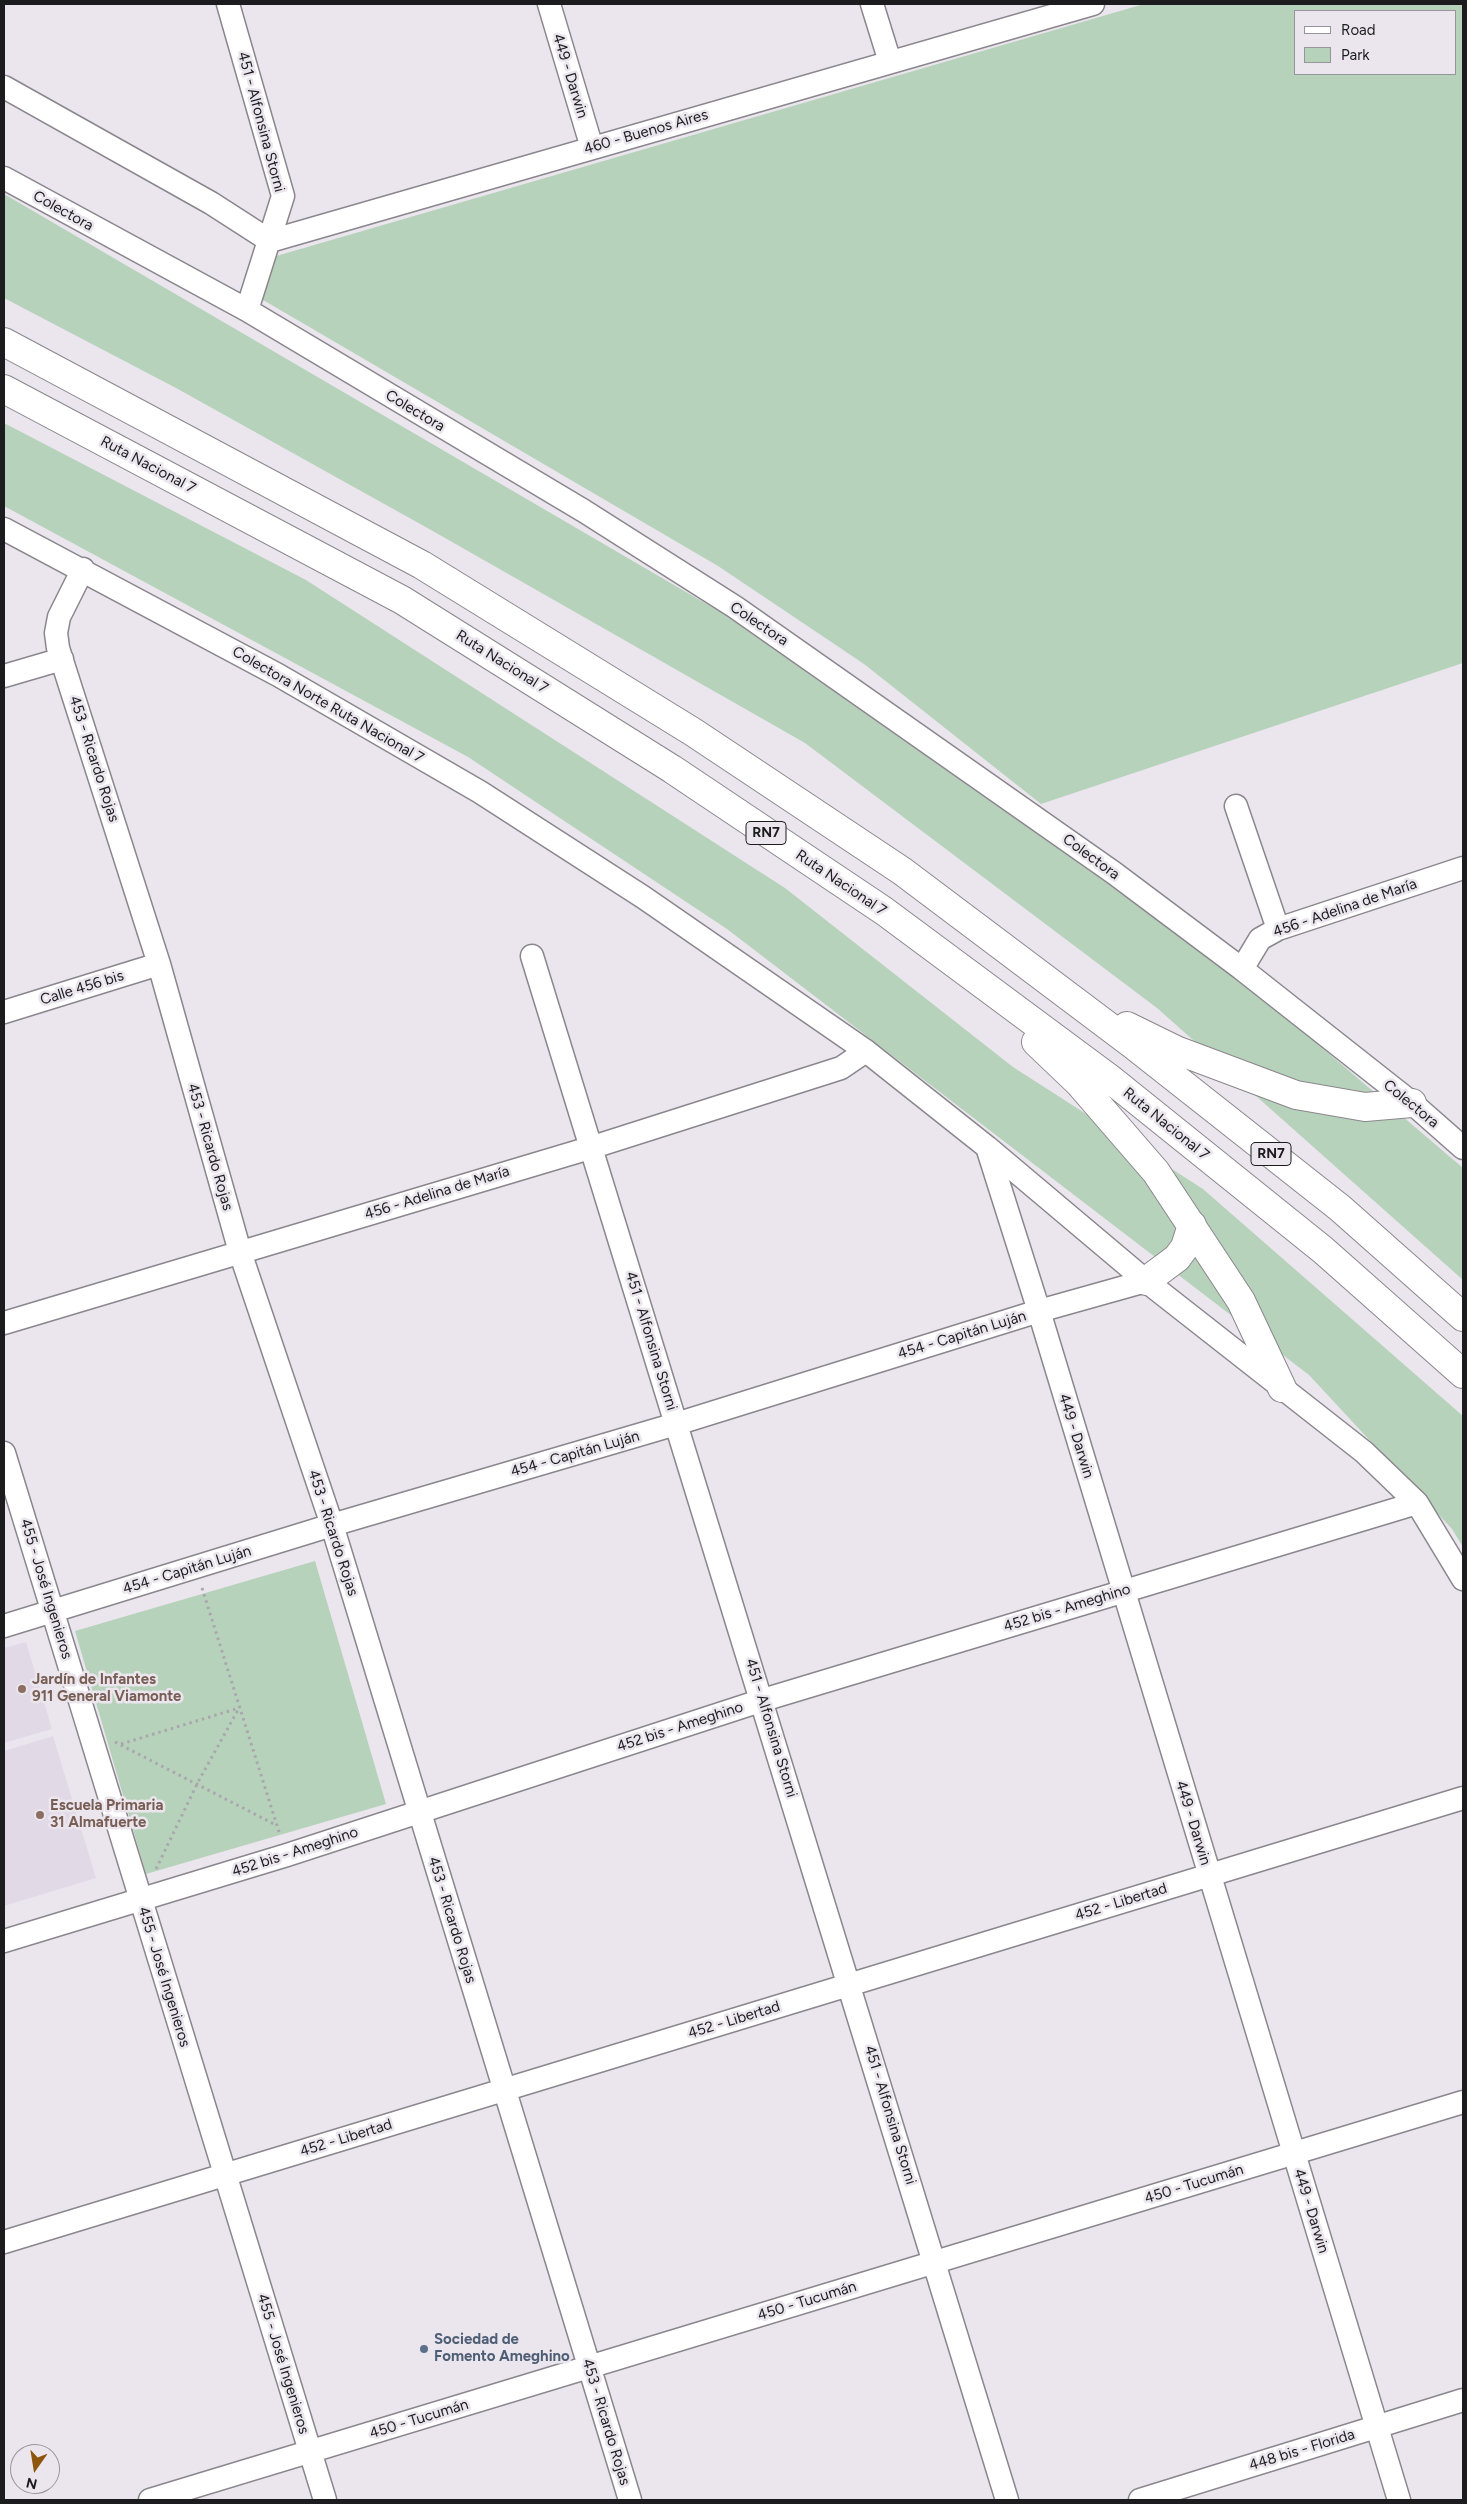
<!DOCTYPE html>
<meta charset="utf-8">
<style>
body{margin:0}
#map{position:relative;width:1467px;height:2504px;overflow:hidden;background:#ebe6ee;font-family:Figtree,sans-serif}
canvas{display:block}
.frame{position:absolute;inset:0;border:5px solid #1c1b1d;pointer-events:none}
.legend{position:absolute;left:1294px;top:10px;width:162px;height:65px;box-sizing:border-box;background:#ebe6ee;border:1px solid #98959a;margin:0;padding:6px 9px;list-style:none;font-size:15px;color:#1c1b1d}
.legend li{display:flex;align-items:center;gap:10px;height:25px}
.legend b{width:25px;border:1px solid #98959a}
.north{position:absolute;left:10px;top:2444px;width:50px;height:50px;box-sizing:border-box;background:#ebe6ee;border:1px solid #98959a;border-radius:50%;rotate:193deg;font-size:14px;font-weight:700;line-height:20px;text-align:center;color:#1c1b1d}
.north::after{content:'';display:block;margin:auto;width:18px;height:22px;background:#8e560c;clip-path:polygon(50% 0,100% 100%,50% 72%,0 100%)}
</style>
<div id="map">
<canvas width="1467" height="2504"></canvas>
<div class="frame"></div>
<ul class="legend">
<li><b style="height:6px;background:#fff"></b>Road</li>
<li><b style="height:14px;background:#b7d2bb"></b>Park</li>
</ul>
<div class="north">N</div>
</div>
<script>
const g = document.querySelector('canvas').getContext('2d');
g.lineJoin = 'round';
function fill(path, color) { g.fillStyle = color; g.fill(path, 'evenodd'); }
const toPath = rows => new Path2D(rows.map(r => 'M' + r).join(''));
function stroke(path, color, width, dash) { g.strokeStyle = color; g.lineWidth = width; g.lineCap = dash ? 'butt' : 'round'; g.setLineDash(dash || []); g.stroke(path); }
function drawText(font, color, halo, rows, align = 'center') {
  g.font = font + ' Figtree,sans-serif'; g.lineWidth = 5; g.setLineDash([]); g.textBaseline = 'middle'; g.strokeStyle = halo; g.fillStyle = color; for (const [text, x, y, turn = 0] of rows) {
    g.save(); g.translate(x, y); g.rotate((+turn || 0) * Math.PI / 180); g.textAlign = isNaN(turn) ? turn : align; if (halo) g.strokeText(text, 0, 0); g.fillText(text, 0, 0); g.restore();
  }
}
const built = toPath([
 [26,1642,52,1729,4,1743,4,1648],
 [53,1736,96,1878,4,1906,4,1751]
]);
const green = toPath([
 [1144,4,1463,4,1463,663,1041,804,864,664,718,566,258,297,266,259],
 [1296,11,1456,11,1456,74,1296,74],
 [4,194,722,613,1111,886,1279,1011,1463,1168,1463,1280,1157,1008,805,743,431,530,176,388,4,298],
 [4,423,306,580,785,888,1013,1067,1203,1189,1463,1416,1463,1547,1452,1529,1309,1375,727,929,468,757,4,506],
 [315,1561,386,1804,146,1874,75,1631]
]);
const path = toPath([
 [202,1588,280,1835],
 [115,1742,276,1825],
 [121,1744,239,1708],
 [156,1869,197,1784,239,1708]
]);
const minor = toPath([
 [228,4,283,196,247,310],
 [549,4,592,148],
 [872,4,890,62],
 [4,87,211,203,270,241],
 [4,178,247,310,584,511,735,607,1114,873,1242,969,1412,1103,1463,1148],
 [270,241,1093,4],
 [4,529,278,675,480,792,643,897,866,1051,987,1147,1146,1281,1364,1452,1417,1503,1463,1579],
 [83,569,59,617,56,633,58,648,159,964,240,1252,332,1525,630,2500],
 [4,676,62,659],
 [1236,806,1278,929],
 [532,956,1007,2500],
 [1242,969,1260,939,1278,929,1463,868],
 [4,1012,159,964],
 [987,1147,1039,1311,1399,2500],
 [4,1323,593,1147,841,1068,866,1051],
 [4,1453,325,2500],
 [4,1626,332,1525,676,1424,1039,1311,1146,1281],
 [4,1941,287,1855,763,1700,1417,1503],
 [4,2242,1463,1798],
 [150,2500,1463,2102],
 [1140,2500,1463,2400]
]);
const highway = toPath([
 [4,342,422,565,693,732,902,871,1132,1044,1340,1208,1463,1317],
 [4,389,402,600,672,769,884,911,1109,1078,1323,1250,1463,1374],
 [1127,1026,1176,1050,1296,1095,1365,1107,1412,1103],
 [1036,1042,1079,1083,1156,1172,1241,1301,1282,1388],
 [1146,1281,1177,1258,1185,1247,1192,1225]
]);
const markers = [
 [22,1689,5,"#8d6e63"],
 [40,1815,5,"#8d6e63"],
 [424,2349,5,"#5c6f8a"]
];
const shields = [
 [766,833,40],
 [1271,1154,40]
];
const shieldNames = [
 ["RN7",766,833],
 ["RN7",1271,1154]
];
const streetNames = [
 ["449 - Darwin",570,76,73],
 ["451 - Alfonsina Storni",261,122,75],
 ["460 - Buenos Aires",646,132,-16],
 ["Colectora",63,211,29],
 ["Colectora",415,411,31],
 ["Ruta Nacional 7",148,465,28],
 ["Colectora",759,624,34],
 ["Ruta Nacional 7",502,662,32],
 ["Colectora Norte Ruta Nacional 7",328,705,30],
 ["453 - Ricardo Rojas",94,759,72],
 ["Colectora",1091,857,36],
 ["Ruta Nacional 7",841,883,34],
 ["456 - Adelina de María",1345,908,-19],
 ["Calle 456 bis",82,988,-17],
 ["Colectora",1411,1104,39],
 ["Ruta Nacional 7",1166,1124,39],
 ["453 - Ricardo Rojas",210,1147,74],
 ["456 - Adelina de María",437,1193,-17],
 ["454 - Capitán Luján",962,1335,-17],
 ["451 - Alfonsina Storni",651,1341,73],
 ["449 - Darwin",1076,1436,73],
 ["454 - Capitán Luján",575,1454,-16],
 ["453 - Ricardo Rojas",333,1533,72],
 ["454 - Capitán Luján",187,1570,-17],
 ["455 - José Ingenieros",46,1589,73],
 ["452 bis - Ameghino",1067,1608,-17],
 ["452 bis - Ameghino",680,1727,-18],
 ["451 - Alfonsina Storni",771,1728,73],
 ["449 - Darwin",1193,1823,73],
 ["452 bis - Ameghino",295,1852,-18],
 ["452 - Libertad",1121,1902,-17],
 ["453 - Ricardo Rojas",452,1920,73],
 ["455 - José Ingenieros",164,1977,73],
 ["452 - Libertad",734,2020,-17],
 ["451 - Alfonsina Storni",890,2115,73],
 ["452 - Libertad",346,2138,-17],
 ["450 - Tucumán",1194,2184,-17],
 ["449 - Darwin",1311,2211,73],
 ["450 - Tucumán",807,2301,-17],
 ["455 - José Ingenieros",283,2364,73],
 ["450 - Tucumán",419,2419,-17],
 ["453 - Ricardo Rojas",606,2422,73],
 ["448 bis - Florida",1302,2450,-17]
];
const educationNames = [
 ["Jardín de Infantes",32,1680],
 ["911 General Viamonte",32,1697],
 ["Escuela Primaria",50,1806],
 ["31 Almafuerte",50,1823]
];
const serviceNames = [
 ["Sociedad de",434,2340],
 ["Fomento Ameghino",434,2357]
];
fill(built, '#e2d9e7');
fill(green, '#b7d2bb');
stroke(minor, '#8b868d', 25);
stroke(highway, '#8b868d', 30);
stroke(path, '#aaa6ad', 3, [2.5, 4]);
stroke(minor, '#fff', 22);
stroke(highway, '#fff', 28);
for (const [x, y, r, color] of markers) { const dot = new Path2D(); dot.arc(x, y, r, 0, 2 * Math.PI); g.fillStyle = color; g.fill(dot); stroke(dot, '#ebe6ee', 2); }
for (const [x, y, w] of shields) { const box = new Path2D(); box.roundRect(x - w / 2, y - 11.5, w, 23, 4); g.fillStyle = '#ebe6ee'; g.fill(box); stroke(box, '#1c1b1d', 1); }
drawText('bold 14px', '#1c1b1d', null, shieldNames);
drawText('15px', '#1c1b1d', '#ebe6ee', streetNames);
drawText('bold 15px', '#785e54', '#ebe6ee', educationNames, 'left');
drawText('bold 15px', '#4e5e75', '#ebe6ee', serviceNames, 'left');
</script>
